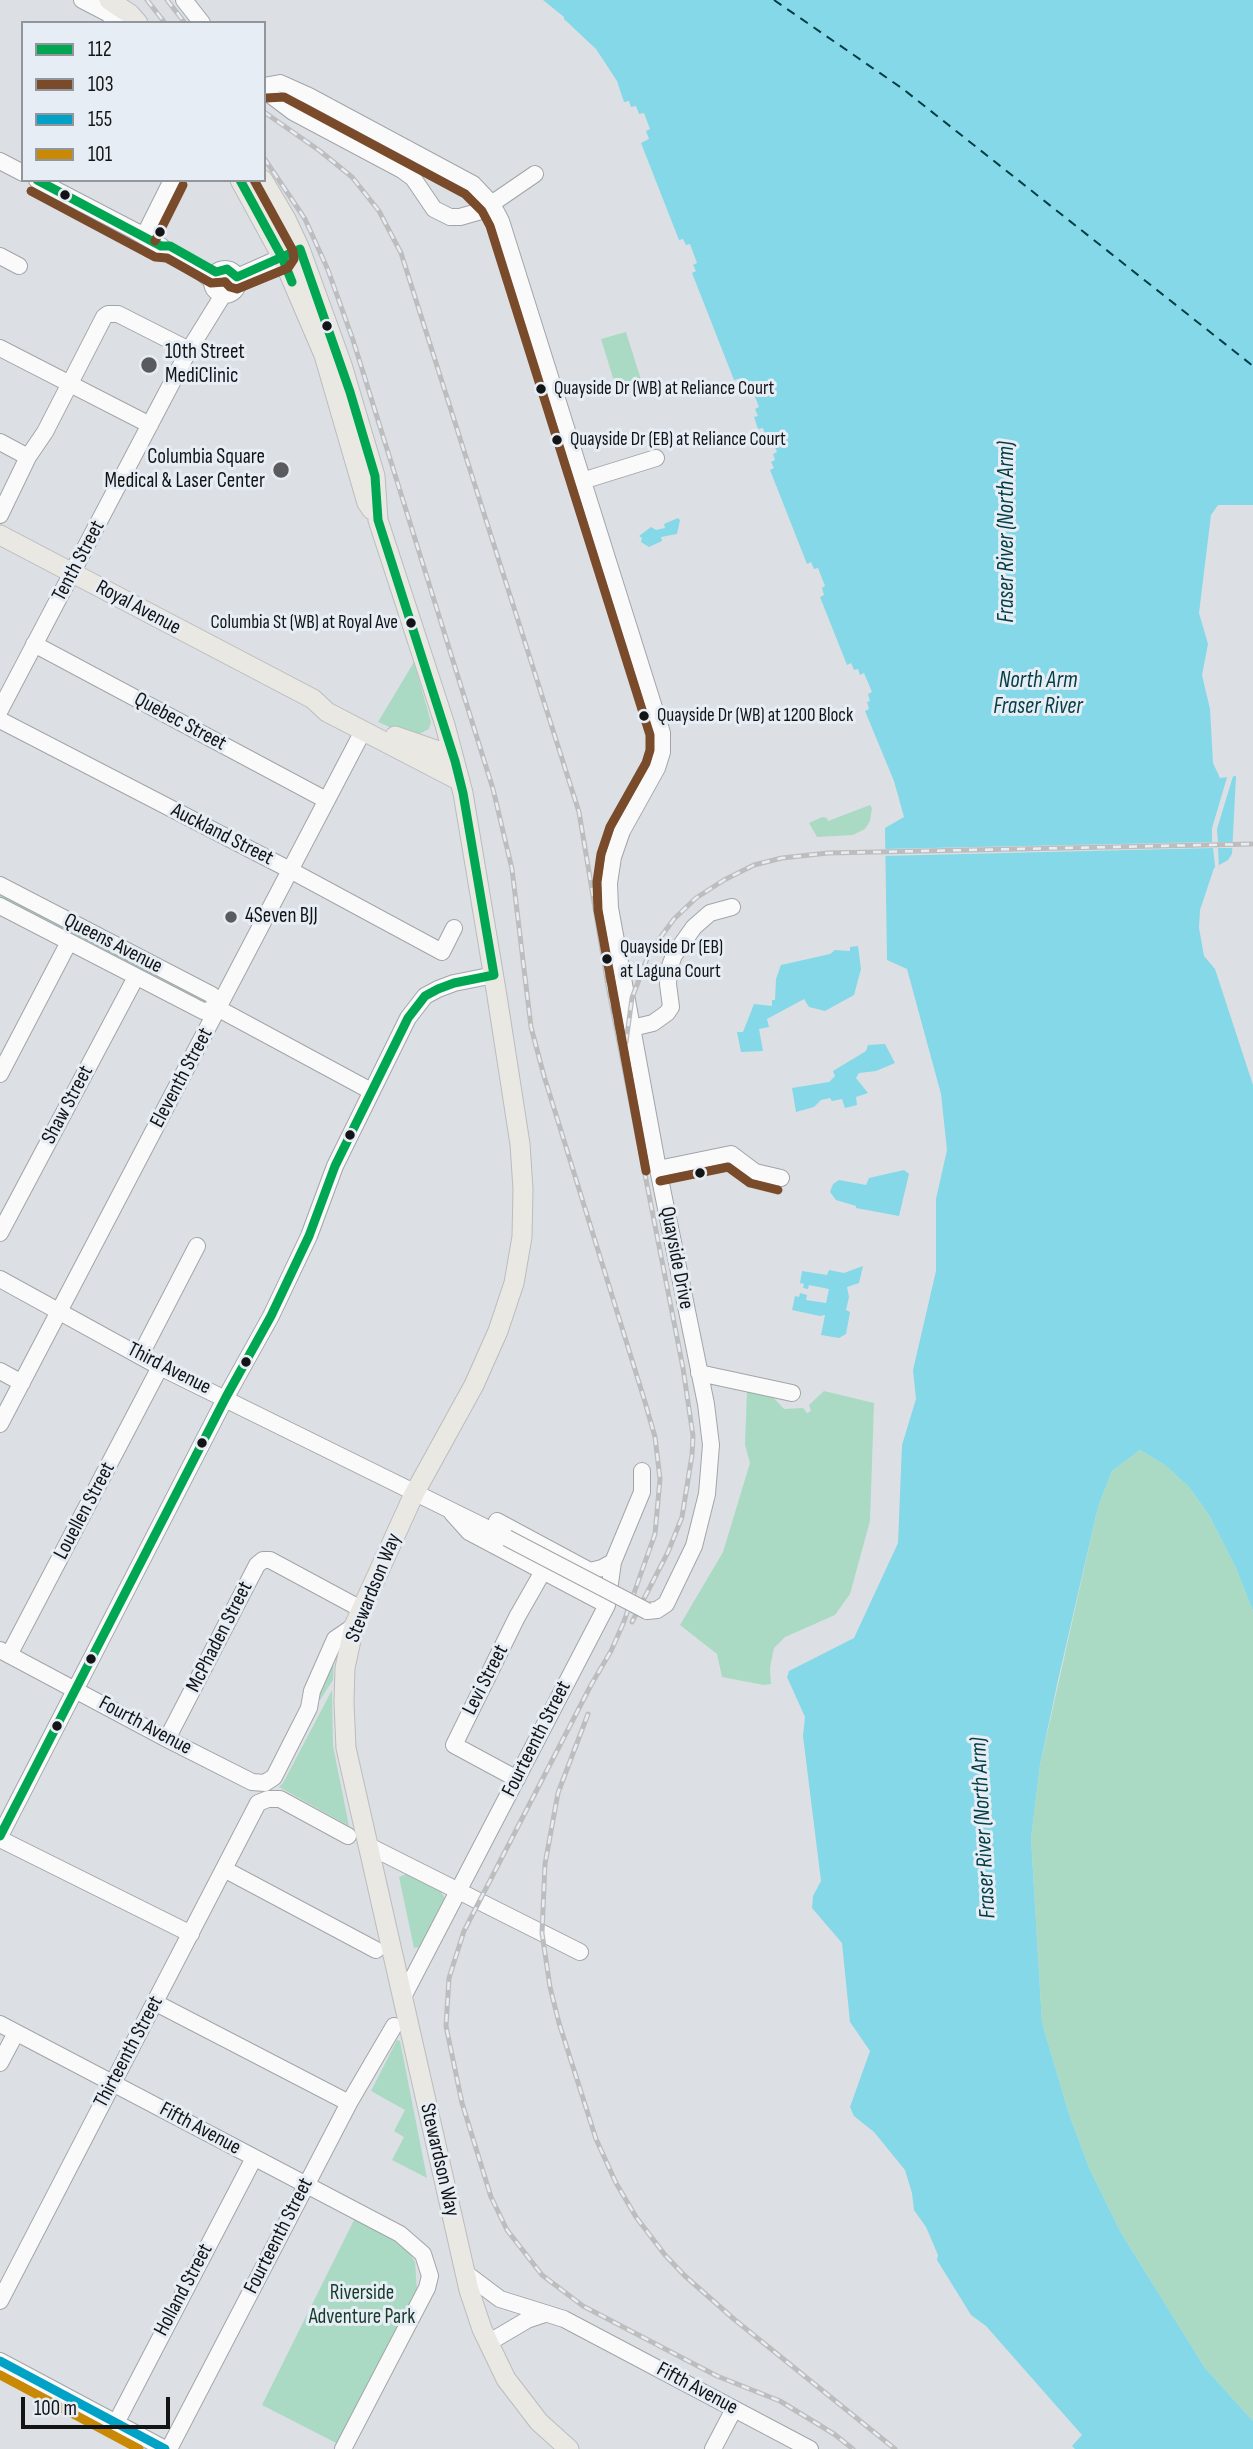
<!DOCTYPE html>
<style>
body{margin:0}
#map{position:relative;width:1253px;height:2449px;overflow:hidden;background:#dce0e4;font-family:"Sofia Sans Condensed",sans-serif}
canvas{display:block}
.legend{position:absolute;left:21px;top:21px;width:245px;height:161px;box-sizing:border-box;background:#e7edf4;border:2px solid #92969b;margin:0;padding:9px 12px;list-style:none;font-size:21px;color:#121416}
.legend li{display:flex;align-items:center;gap:14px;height:35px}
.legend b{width:35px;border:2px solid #92969b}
.scale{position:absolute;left:21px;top:2397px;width:149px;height:32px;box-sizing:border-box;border:4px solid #121416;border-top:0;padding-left:9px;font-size:21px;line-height:24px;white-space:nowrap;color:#121416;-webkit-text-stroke:5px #e7edf4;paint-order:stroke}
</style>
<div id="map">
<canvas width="1253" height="2449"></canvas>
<ul class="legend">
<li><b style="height:9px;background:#00a651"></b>112</li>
<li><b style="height:9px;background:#7a4b2a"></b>103</li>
<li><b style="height:9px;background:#01a2c5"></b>155</li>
<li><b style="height:9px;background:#c98904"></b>101</li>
</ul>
<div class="scale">100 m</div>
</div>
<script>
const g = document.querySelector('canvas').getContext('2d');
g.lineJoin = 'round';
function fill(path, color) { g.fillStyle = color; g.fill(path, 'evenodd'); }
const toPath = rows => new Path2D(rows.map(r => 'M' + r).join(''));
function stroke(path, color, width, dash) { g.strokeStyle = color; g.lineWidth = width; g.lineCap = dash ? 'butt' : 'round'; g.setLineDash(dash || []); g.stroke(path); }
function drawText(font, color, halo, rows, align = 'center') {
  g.font = font + ' "Sofia Sans Condensed",sans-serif'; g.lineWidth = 6; g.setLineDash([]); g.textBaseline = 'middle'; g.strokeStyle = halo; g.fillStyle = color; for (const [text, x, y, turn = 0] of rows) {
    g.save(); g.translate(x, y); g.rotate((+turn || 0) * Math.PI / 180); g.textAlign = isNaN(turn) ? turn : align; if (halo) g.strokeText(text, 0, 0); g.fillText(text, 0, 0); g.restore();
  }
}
const green = toPath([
 [626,332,642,383,617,391,601,339],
 [414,662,431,722,429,729,417,735,401,732,378,722],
 [870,805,872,808,870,821,865,829,853,835,817,837,809,823,822,817,827,818,828,821],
 [0,890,208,998,204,1006,0,900],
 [747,1391,771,1395,784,1409,803,1408,807,1413,811,1411,809,1405,824,1391,874,1403,870,1521,850,1594,835,1615,785,1637,774,1648,770,1668,771,1684,764,1685,722,1677,717,1654,680,1625,723,1552,750,1463,745,1445],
 [1140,1450,1165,1465,1189,1487,1209,1515,1236,1568,1253,1611,1253,2421,1205,2368,1121,2233,1090,2170,1069,2114,1042,2023,1031,1838,1040,1765,1098,1507,1112,1471],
 [334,1656,333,1680,320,1700,317,1696],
 [332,1690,333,1746,349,1826,279,1787,283,1783],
 [406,1874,440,1890,444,1897,444,1901,421,1947,414,1948,399,1877],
 [397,2040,400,2041,427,2178,392,2160,404,2137,394,2131,405,2110,371,2091],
 [358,2212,400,2234,415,2262,417,2290,342,2446,262,2405]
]);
const water = toPath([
 [543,0,1253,0,1253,505,1218,505,1211,515,1199,613,1208,644,1202,675,1210,709,1213,763,1220,778,1236,776,1232,854,1228,860,1214,868,1200,910,1199,928,1204,956,1215,969,1253,1085,1253,1611,1236,1568,1209,1515,1189,1487,1165,1465,1140,1450,1112,1471,1098,1507,1058,1680,1040,1765,1031,1838,1042,2023,1069,2114,1090,2170,1121,2233,1205,2368,1253,2421,1253,2449,1075,2449,1072,2446,1082,2435,986,2326,971,2315,937,2260,938,2255,926,2227,914,2210,912,2193,905,2170,874,2132,854,2116,850,2107,870,2051,850,2022,842,1943,812,1908,813,1896,821,1881,803,1736,805,1717,787,1677,789,1671,854,1638,898,1543,902,1445,916,1399,913,1370,936,1271,936,1199,947,1150,941,1094,907,969,887,960,885,828,904,817,894,781,865,711,869,709,867,702,870,701,868,694,872,692,864,673,860,675,858,669,854,670,851,663,847,665,820,597,824,595,822,588,825,586,818,568,814,569,811,562,807,564,770,470,774,468,771,462,775,460,773,454,777,452,769,433,765,434,763,428,758,429,754,417,758,416,755,409,759,407,752,389,748,390,745,383,741,385,738,379,734,380,692,273,696,271,693,265,697,263,690,244,686,245,683,239,679,240,641,143,649,139,646,131,650,129,644,113,639,114,636,106,631,107,629,101,624,102,617,81,596,49,564,19,564,17],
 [678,518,680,520,677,534,661,537,662,541,649,547,641,542,642,538,639,536,651,527,656,530,665,528,664,524],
 [858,946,861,969,854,995,825,1011,809,1007,804,999,767,1019,769,1027,759,1029,763,1051,741,1052,737,1032,743,1032,754,1004,772,1006,772,1000,775,1000,776,979,781,965,830,954,835,950,850,951,850,947],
 [885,1044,895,1063,876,1071,859,1073,856,1078,868,1093,856,1097,857,1105,845,1108,842,1099,832,1101,830,1098,821,1100,814,1107,796,1112,792,1088,829,1082,835,1076,833,1071,866,1051,868,1045],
 [904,1170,909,1174,899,1216,856,1208,856,1206,836,1200,830,1192,833,1184,839,1180,866,1185,869,1178],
 [863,1266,859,1283,847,1287,849,1297,846,1310,850,1312,846,1334,839,1338,821,1335,825,1315,820,1316,792,1310,795,1296,799,1297,800,1293,807,1295,806,1300,826,1303,829,1289,809,1285,808,1289,803,1288,804,1284,800,1283,802,1271,827,1275,829,1270,844,1273]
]);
const pier = toPath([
 [1234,773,1217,829,1218,842,1237,842,1236,848,1218,848,1219,869,1216,874,1213,848,882,856,882,849,1212,842,1212,828,1228,774]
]);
const ferry = toPath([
 [774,0,903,89,1253,366]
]);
const minor = toPath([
 [82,0,107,13,120,23],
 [184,0,202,23],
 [264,86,280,83,309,96,473,184,492,204,501,221,662,733,662,752,657,768,622,831,613,857,609,883,610,908,658,1169,706,1404,711,1445,707,1494,694,1546,666,1604,657,1610,647,1611],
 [264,90,293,112,402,170,413,178,434,209,450,217,460,217,481,211,535,174],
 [0,161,23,173],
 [37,180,135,231,161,246,168,254,199,270,211,280],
 [144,236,172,180],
 [0,256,19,266],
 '212 282a13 13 0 1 1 26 0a13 13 0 1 1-26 0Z',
 [237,277,282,257],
 [0,348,150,425],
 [0,442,28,457],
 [582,481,656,458],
 [0,515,28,457,45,432,104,317,108,314,118,314,189,350],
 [34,644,326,800],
 [0,710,189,350,223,295],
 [0,720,290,870,442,952,454,928],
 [0,885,212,995,219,1009],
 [0,906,203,1011,219,1009,371,1091],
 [632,1028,653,1023,667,1013,671,1007,668,984,669,969,674,955,694,927,710,913,732,907],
 [0,1074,69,942],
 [658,1169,731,1154,755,1172,781,1178],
 [0,1233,136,977],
 [0,1279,160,1367,507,1538],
 [140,1356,197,1246],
 [0,1371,22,1383],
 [699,1373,792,1393],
 [0,1424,363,731],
 [452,1513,469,1532,607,1605],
 [497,1521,590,1571,602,1568,613,1562],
 [0,1650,167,1739,252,1782,265,1783,274,1777,309,1708,312,1691,335,1639,354,1626],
 [9,1655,160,1367],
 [167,1739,257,1565,263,1560,270,1560,361,1609],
 [517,1779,454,1745,517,1617,554,1552],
 [0,1836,226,1397,271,1316,309,1236,335,1166,408,1018,425,996,438,989,454,983,494,975],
 [0,1839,191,1934],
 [367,1845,580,1952],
 [224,1869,376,1950],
 [403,1997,607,1605,613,1562,642,1492,642,1471],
 [156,2003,349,2103],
 [0,2024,400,2234,423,2254,430,2276,427,2288,343,2449],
 [0,2063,16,2033],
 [464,2272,500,2299,564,2319,810,2449],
 [0,2301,258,1803,268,1799,280,1799,348,1836],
 [488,2343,527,2320,545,2314],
 [0,2361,165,2449],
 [116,2423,254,2158],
 [169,2449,349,2103,394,2026],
 [713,2449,734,2409]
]);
const major = toPath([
 [109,0,130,14,138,23],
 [240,180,282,257,324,355,367,503,372,510],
 [263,180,286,219,300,249,342,365,375,476,378,520,445,725,463,793,497,996,520,1144,523,1189,522,1237,514,1283,498,1331,474,1385,414,1494,354,1626,345,1668,344,1702,346,1748,469,2290,482,2329,506,2379,539,2422,569,2449],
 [0,535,294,689,313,699,327,712,460,781],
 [395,736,453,756]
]);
const rail = toPath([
 [147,0,165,23],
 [167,0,185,23],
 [264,112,320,151,352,177,379,211,401,253,579,812,608,986,683,1368,693,1436,692,1455,682,1517,668,1552,632,1622],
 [264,158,305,219,328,270,353,340,493,789,512,869,531,1027,544,1076,645,1402,655,1437,660,1479,655,1534,623,1624,611,1651,591,1685,464,1931,449,1978,446,2026,462,2103,491,2197,507,2230,542,2275,583,2306,717,2376,780,2401,834,2434,853,2449],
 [626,1042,632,998,648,956,660,938,674,919,696,898,724,880,754,865,782,858,828,853,1253,844],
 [588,1714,558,1793,545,1864,542,1933,550,1987,559,2023,596,2139,616,2183,636,2217,665,2255,685,2276,735,2320,895,2449]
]);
const minorBridge = toPath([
 [507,1538,647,1611]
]);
const bus1 = toPath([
 [37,180,161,246,170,246,216,272,227,269,237,277,300,249,350,392,375,476,378,520,455,761,463,793,494,975],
 [240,180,282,257,292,282],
 [0,1836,226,1397,271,1316,309,1236,335,1166,408,1018,425,996,438,989,454,983,494,975]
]);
const bus2 = toPath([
 [266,98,284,97,465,194,482,211,490,226,650,735,650,750,646,763,610,827,601,854,597,882,598,910,646,1171],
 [31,191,155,257,167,258,211,283,225,282,230,287,237,289,288,268,294,259,293,251,254,180],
 [155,241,183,185],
 [660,1181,728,1167,750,1183,778,1190]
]);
const bus3 = toPath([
 [0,2361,165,2449]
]);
const bus4 = toPath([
 [0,2375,139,2449]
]);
const markers = [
 [65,195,6,"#121416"],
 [160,232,6,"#121416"],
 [327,326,6,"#121416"],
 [149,365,9,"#595b5e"],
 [541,389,6,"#121416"],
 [557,440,6,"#121416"],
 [281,470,9,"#595b5e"],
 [411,623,6,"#121416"],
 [644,716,6,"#121416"],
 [231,917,7,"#595b5e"],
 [607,959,6,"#121416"],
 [350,1135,6,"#121416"],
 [700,1173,6,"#121416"],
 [246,1362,6,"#121416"],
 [202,1443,6,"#121416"],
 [91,1659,6,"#121416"],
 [57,1726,6,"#121416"]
];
const busNames = [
 ["Quayside Dr (WB) at Reliance Court",554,389],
 ["Quayside Dr (EB) at Reliance Court",570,440],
 ["Columbia St (WB) at Royal Ave",398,623,"right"],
 ["Quayside Dr (WB) at 1200 Block",657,716],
 ["Quayside Dr (EB)",620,948],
 ["at Laguna Court",620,972]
];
const poiNames = [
 ["10th Street",165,353],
 ["MediClinic",165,377],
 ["Columbia Square",265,458,"right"],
 ["Medical & Laser Center",265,482,"right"],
 ["4Seven BJJ",245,917]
];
const streetNames = [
 ["Tenth Street",79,561,-62],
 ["Royal Avenue",138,608,28],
 ["Quebec Street",180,722,28],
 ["Auckland Street",222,835,27],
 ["Queens Avenue",113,944,27],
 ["Eleventh Street",182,1078,-62],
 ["Shaw Street",68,1105,-62],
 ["Quayside Drive",676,1258,79],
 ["Third Avenue",169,1369,27],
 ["Louellen Street",85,1511,-62],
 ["Stewardson Way",374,1588,-68],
 ["McPhaden Street",220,1637,-63],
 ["Levi Street",486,1680,-63],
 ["Fourth Avenue",145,1726,28],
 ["Fourteenth Street",537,1739,-63],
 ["Thirteenth Street",129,2052,-62],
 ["Fifth Avenue",200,2129,28],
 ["Stewardson Way",439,2160,77],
 ["Fourteenth Street",279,2236,-63],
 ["Holland Street",184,2290,-62],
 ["Fifth Avenue",697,2389,28]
];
const parkNames = [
 ["Riverside",362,2294],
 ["Adventure Park",362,2318]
];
const waterNames = [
 ["Fraser River (North Arm)",1007,532,-90],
 ["North Arm",1038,681],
 ["Fraser River",1038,707],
 ["Fraser River (North Arm)",984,1828,-93]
];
fill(green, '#aadac3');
fill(water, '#84d8e7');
fill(pier, '#dce0e4');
stroke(ferry, '#033d45', 2, [9, 7]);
stroke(minor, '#a2a5a8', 18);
stroke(major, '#babcbe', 21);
stroke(minor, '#fafafb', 16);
stroke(major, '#eae8e3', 19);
stroke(rail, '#bdbdbe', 5);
stroke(rail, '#e7edf4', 2.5, [8]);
stroke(minorBridge, '#a2a5a8', 18, []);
stroke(minorBridge, '#fafafb', 16);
stroke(bus1, '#00a651', 9);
stroke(bus2, '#7a4b2a', 9);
stroke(bus3, '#01a2c5', 9);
stroke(bus4, '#c98904', 9);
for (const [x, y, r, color] of markers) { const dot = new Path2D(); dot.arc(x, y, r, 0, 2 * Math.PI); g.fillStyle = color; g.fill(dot); stroke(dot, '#e7edf4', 2.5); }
drawText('19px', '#121416', '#e7edf4', busNames, 'left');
drawText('21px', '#121416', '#e7edf4', poiNames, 'left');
drawText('21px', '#121416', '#e7edf4', streetNames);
drawText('21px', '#163c29', '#e7edf4', parkNames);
drawText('italic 23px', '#033d45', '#e7edf4', waterNames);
</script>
